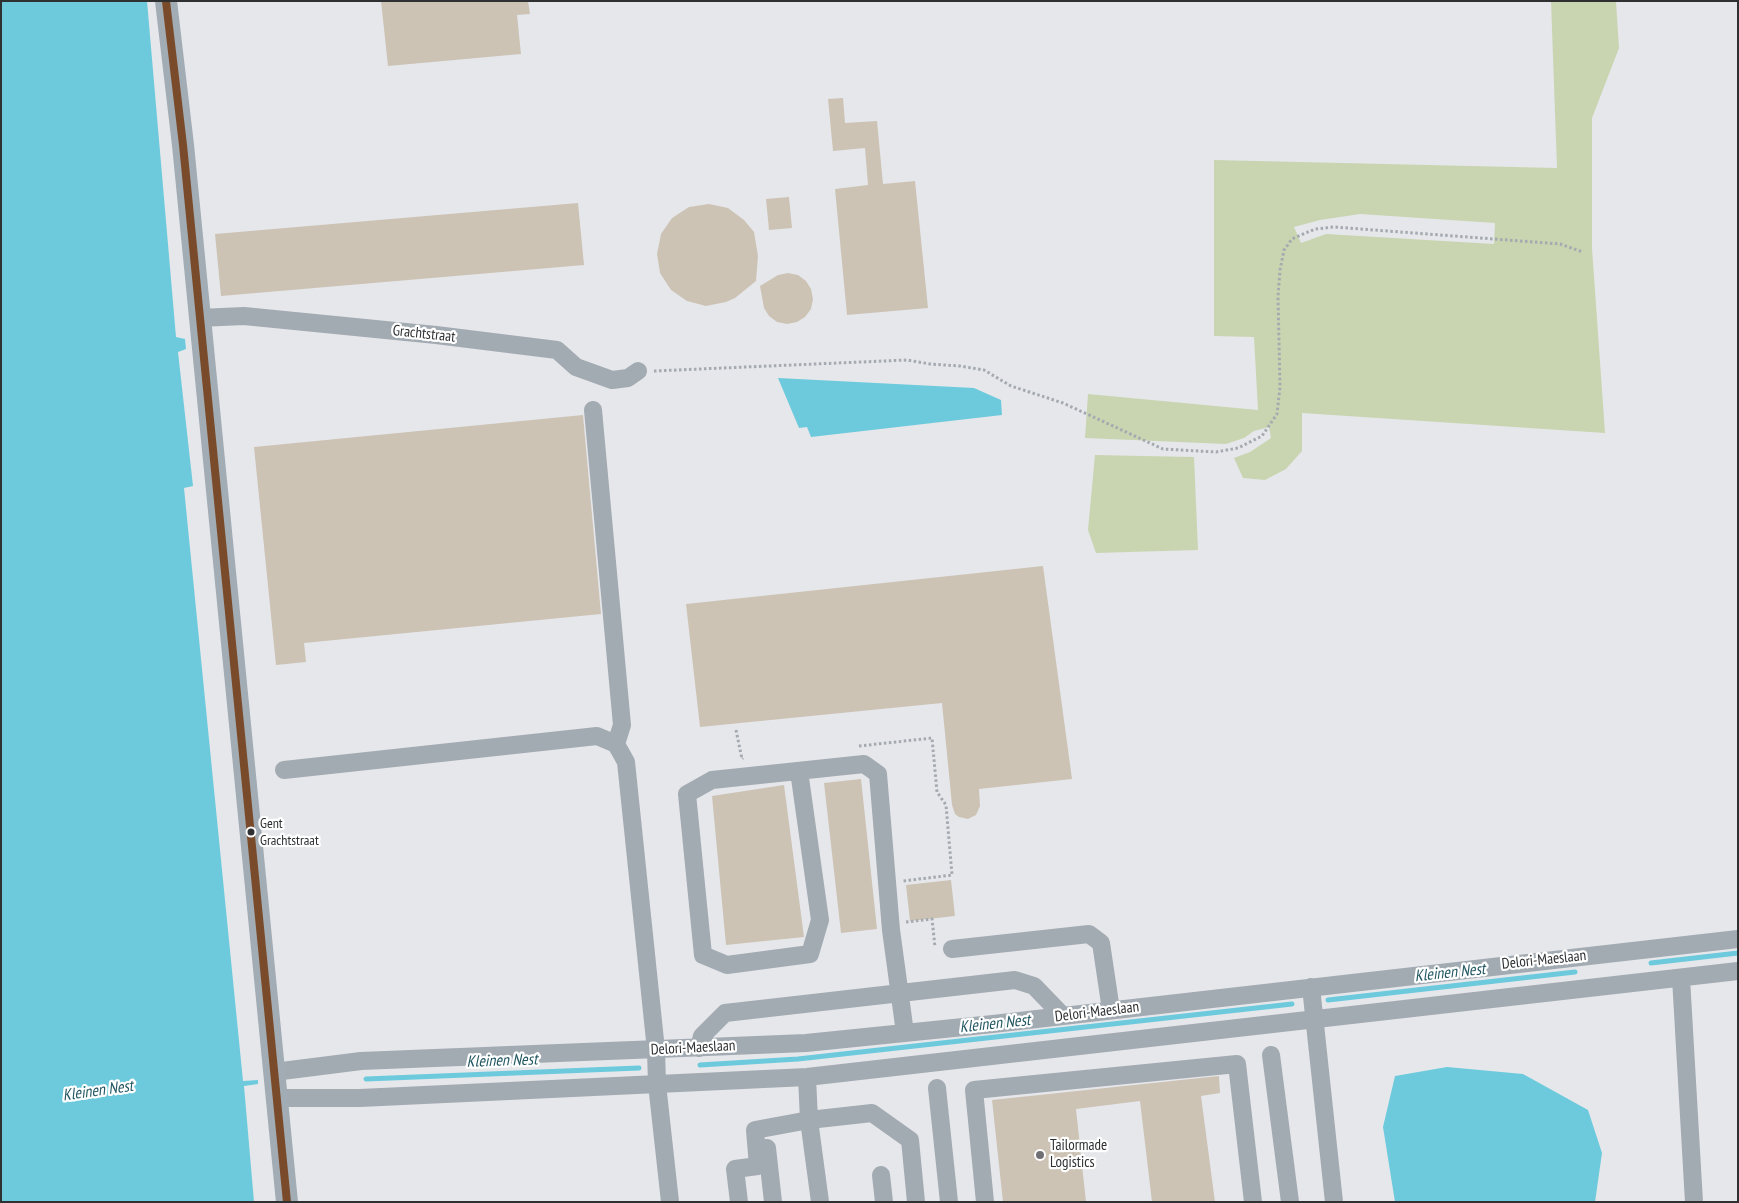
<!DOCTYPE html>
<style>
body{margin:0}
#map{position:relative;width:1739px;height:1203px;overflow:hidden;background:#e6e7eb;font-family:"PT Sans Narrow",sans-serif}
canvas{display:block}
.frame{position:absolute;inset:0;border:2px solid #2f3032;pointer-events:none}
</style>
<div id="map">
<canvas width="1739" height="1203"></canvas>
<div class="frame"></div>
</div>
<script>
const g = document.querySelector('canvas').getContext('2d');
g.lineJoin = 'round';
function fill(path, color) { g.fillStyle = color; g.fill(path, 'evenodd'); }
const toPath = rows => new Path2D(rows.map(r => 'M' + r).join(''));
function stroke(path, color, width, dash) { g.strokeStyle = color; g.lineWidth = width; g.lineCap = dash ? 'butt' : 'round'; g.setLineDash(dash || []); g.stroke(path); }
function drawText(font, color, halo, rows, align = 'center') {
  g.font = font + ' "PT Sans Narrow",sans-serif'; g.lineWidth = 4.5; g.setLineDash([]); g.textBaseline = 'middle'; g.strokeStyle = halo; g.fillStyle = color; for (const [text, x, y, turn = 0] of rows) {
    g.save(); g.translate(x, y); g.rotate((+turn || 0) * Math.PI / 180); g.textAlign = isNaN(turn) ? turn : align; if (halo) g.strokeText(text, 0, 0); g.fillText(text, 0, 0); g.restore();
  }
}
const green = toPath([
 [1551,1,1616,1,1619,48,1592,118,1592,248,1605,433,1302,413,1302,451,1286,469,1265,480,1243,478,1234,458,1250,452,1271,438,1269,427,1254,431,1244,438,1226,444,1085,438,1088,394,1258,410,1254,337,1214,336,1214,160,1557,168],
 [1360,214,1495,223,1494,244,1326,234,1301,243,1294,227,1320,220],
 [1095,455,1194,457,1198,550,1096,553,1088,530]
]);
const water = toPath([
 [1,1,147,1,176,337,185,339,186,349,178,352,193,486,184,488,243,1081,258,1080,258,1084,244,1086,254,1202,1,1202],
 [778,378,974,388,1001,400,1002,415,811,437,807,427,799,428],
 [1447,1067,1523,1074,1588,1110,1602,1153,1595,1202,1395,1202,1383,1127,1395,1076]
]);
const stream = toPath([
 [1651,963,1738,953],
 [1328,1000,1575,972],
 [700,1065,798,1059,1292,1004],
 [366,1079,639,1068]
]);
const building = toPath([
 [381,1,528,1,530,14,517,15,521,54,388,66],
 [843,98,845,123,877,121,883,184,915,181,928,308,847,315,835,189,868,185,865,148,833,151,828,99],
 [789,197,792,228,769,230,766,199],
 [578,203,584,265,221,296,215,234],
 [709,204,728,208,744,220,754,232,758,256,756,281,735,298,726,302,706,306,687,301,671,290,660,273,657,254,661,234,672,218,689,207],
 [788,273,798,275,806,281,811,289,813,299,811,309,805,317,797,322,787,324,777,322,769,316,764,308,760,286,778,275],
 [583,415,601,614,304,643,306,662,276,665,254,447],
 [1043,566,1072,779,979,789,980,806,976,815,968,819,959,817,955,814,952,805,942,703,700,727,686,604],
 [861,779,877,929,841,933,824,783],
 [784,785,804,937,726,945,712,796],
 [951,880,955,916,910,921,906,885],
 [1219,1076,1220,1093,1201,1096,1215,1202,1152,1202,1140,1101,1076,1109,1086,1202,1003,1202,992,1100]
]);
const path = toPath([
 [654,371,907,360,930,364,960,366,984,370,1011,386,1063,403,1163,449,1216,452,1238,448,1262,436,1277,414,1280,387,1278,297,1280,270,1284,250,1292,239,1315,229,1334,227,1560,244,1583,252],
 [736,730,742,759,743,758],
 [859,746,932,738,937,792,946,805,952,875,903,881],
 [906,922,932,919,935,947]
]);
const minor = toPath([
 [199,318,244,316,436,335,557,350,576,367,612,380,628,378,638,371],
 [593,410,622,725,616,744,626,762,656,1050,657,1084,670,1202],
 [284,770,597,736,616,744],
 [799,771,820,920,810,954,727,965,703,955,687,794,712,780,864,764,878,774,891,930,905,1033],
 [952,949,1089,934,1101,943,1111,1010],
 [1681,978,1694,1202],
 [1311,987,1334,1202],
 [699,1048,702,1036,725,1013,1015,980,1034,986,1063,1016],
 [1271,1055,1290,1202],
 [274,1072,361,1061,806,1043,993,1024,1738,939],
 [807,1077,809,1120,820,1202],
 [937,1088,949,1202],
 [277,1098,360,1098,807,1077,1738,971],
 [767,1148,773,1202],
 [881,1175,884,1202],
 [739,1202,735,1169,758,1166,755,1130,809,1120,872,1113,910,1140,916,1202],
 [985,1202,974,1090,1237,1064,1253,1202]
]);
const major = toPath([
 [166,1,183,145,287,1202]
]);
const bus1 = toPath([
 [166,1,183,145,287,1202]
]);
const markers = [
 [251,832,4.5,"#2f3032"],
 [1040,1155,5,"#6f7073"]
];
const busNames = [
 ["Gent",260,824],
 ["Grachtstraat",260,841]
];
const streetNames = [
 ["Grachtstraat",424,334,6],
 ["Delori-Maeslaan",1544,960,-6],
 ["Delori-Maeslaan",1097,1012,-7],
 ["Delori-Maeslaan",693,1048,-3]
];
const poiNames = [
 ["Tailormade",1050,1146],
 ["Logistics",1050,1163]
];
const waterNames = [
 ["Kleinen Nest",1450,973,-6],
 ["Kleinen Nest",995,1024,-6],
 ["Kleinen Nest",502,1061,-2],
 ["Kleinen Nest",98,1091,-8]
];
fill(green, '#c9d5b1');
fill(water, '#6ccadc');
stroke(stream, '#6ccadc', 5);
fill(building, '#ccc3b5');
stroke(path, '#a4aab0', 3, [2.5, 2.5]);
stroke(minor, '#a3abb2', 18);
stroke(major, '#a2acb4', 22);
stroke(bus1, '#7a4b2a', 8);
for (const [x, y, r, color] of markers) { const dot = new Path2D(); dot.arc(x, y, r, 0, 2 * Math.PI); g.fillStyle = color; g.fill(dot); stroke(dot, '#fff', 2); }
drawText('14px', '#2f3032', '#fff', busNames, 'left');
drawText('15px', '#2f3032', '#fff', streetNames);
drawText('15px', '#2f3032', '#fff', poiNames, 'left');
drawText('italic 16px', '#225762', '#fff', waterNames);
</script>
